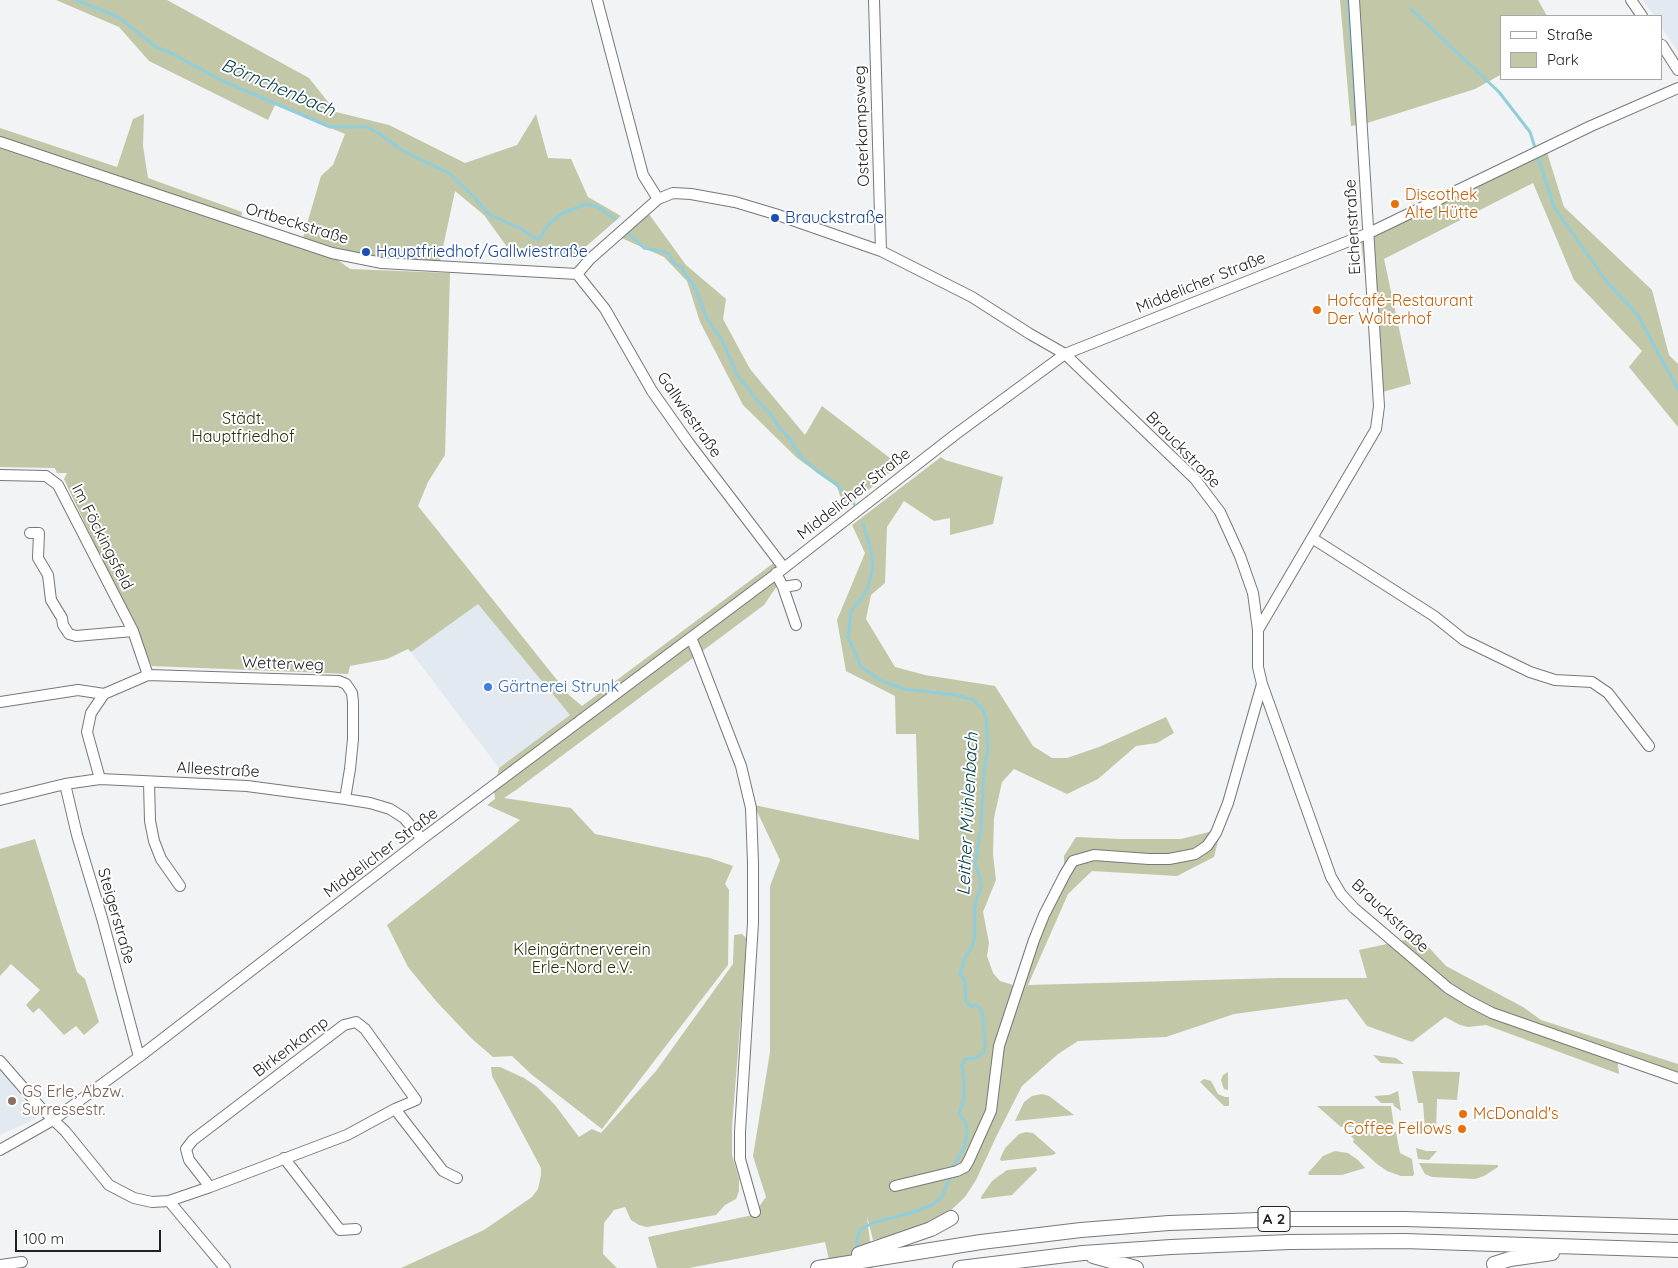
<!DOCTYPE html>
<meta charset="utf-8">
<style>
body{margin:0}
#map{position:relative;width:1678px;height:1268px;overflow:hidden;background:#f2f3f4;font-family:Quicksand,sans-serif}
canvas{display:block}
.legend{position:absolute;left:1500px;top:15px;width:162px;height:65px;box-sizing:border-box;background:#fff;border:1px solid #a7a7a7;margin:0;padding:6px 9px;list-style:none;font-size:15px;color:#222223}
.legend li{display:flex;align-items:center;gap:10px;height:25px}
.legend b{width:25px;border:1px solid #a7a7a7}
.scale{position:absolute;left:15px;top:1230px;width:146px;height:22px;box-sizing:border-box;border:2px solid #222223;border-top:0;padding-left:6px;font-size:15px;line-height:18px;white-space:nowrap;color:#222223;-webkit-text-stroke:4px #fff;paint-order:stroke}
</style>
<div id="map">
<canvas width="1678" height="1268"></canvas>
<ul class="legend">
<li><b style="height:6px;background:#fff"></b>Straße</li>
<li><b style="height:14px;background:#c1c7a7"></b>Park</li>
</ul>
<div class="scale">100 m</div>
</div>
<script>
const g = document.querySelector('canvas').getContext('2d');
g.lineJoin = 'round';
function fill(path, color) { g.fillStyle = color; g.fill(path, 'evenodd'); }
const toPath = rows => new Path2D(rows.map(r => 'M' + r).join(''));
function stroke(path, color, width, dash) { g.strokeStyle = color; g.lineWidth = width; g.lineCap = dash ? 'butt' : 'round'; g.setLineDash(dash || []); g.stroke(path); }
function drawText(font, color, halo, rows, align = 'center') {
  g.font = font + ' Quicksand,sans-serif'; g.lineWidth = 4; g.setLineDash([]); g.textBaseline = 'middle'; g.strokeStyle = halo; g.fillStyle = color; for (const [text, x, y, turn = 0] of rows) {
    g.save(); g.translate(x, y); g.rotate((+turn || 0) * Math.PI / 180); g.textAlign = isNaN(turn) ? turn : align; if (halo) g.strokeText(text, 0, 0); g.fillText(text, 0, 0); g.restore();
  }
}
const built = toPath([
 [1643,0,1678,0,1678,52,1662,28,1662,16,1654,16],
 [478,603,570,715,499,768,411,652],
 [0,1071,11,1083,37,1118,0,1135]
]);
const green = toPath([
 [56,0,167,0,309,78,336,112,389,125,465,163,517,145,536,114,548,158,571,159,588,197,621,216,575,256,515,258,484,215,455,191,439,266,382,263,302,241,321,176,333,165,345,134,275,105,268,120,149,61,119,27],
 [1340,0,1538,0,1547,16,1502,16,1502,74,1475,89,1364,124,1351,126],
 [144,114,143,146,148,178,242,212,241,220,331,255,350,269,450,273,445,455,428,482,418,506,569,695,582,706,775,562,781,580,764,605,516,790,504,798,571,808,595,834,710,858,733,866,725,884,729,890,728,965,602,1129,531,1074,512,1056,493,1057,471,1038,436,1001,408,967,387,925,520,820,487,805,495,799,494,790,499,768,570,715,478,604,411,652,408,649,387,659,350,666,348,674,152,666,64,479,67,473,57,473,55,468,0,467,0,128,117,167,133,119],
 [1546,149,1564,207,1652,290,1669,355,1678,364,1678,427,1629,367,1642,351,1574,280,1533,183,1384,259,1411,384,1379,393,1361,241],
 [646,210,686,265,726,299,723,319,750,369,805,435,822,406,899,465,845,509,837,487,797,458,743,405,700,322,687,281,664,257,617,236],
 [941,457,945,460,1003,477,993,524,950,535,950,518,934,521,904,501,887,527,885,583,871,595,866,619,895,667,925,675,995,686,1033,746,1052,758,1067,758,1099,747,1166,717,1174,733,1157,743,1136,746,1098,779,1067,794,1014,769,1002,782,994,818,993,854,996,880,983,912,989,943,987,956,993,973,1000,981,1013,985,1029,937,1064,866,1064,856,1076,837,1121,839,1181,839,1221,829,1214,857,1177,876,1092,871,1068,894,1028,985,1279,978,1367,978,1359,950,1419,937,1446,966,1523,1007,1541,1020,1678,1064,1678,1077,1617,1057,1619,1074,1486,1025,1468,1027,1460,1025,1445,1017,1412,1042,1367,1026,1347,999,1234,1014,1166,1037,1078,1041,1058,1054,1022,1086,997,1135,976,1180,965,1197,948,1213,943,1217,897,1235,873,1240,867,1216,873,1268,831,1268,825,1242,689,1268,657,1268,648,1237,753,1215,766,1197,753,1156,770,1052,770,886,780,860,754,805,919,840,916,734,896,734,895,696,846,671,837,620,865,553,852,525],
 [35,839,77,972,85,979,99,1022,84,1035,76,1026,64,1035,39,1008,33,1013,26,1005,40,990,11,964,0,976,0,849],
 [742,934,746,938,745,964,732,1126,732,1155,739,1179,739,1191,736,1199,725,1205,716,1215,647,1227,639,1225,631,1220,625,1207,614,1210,604,1223,603,1254,617,1268,401,1268,484,1230,532,1197,538,1189,541,1175,541,1168,492,1076,491,1067,500,1067,524,1078,536,1086,555,1105,579,1137,592,1129,601,1133,656,1071,733,964,734,935],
 [1373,1055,1396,1058,1404,1064,1381,1063],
 [1412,1071,1460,1072,1457,1100,1437,1099,1436,1129,1425,1129,1423,1103,1418,1103],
 [1228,1072,1228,1090,1224,1089,1221,1080,1223,1075],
 [1204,1079,1211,1081,1218,1094,1225,1097,1229,1097,1229,1106,1224,1106,1200,1082],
 [1398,1091,1401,1111,1394,1106,1393,1103,1381,1103,1374,1096,1389,1095],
 [1042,1094,1049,1096,1074,1115,1015,1121,1024,1102,1032,1096],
 [1317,1106,1391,1106,1394,1127,1341,1127],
 [1026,1132,1033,1133,1056,1153,1053,1155,1001,1161,1000,1159,1005,1148,1019,1134],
 [1347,1132,1396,1132,1400,1153,1412,1159,1414,1174,1413,1176,1401,1176,1387,1171,1377,1164,1353,1142,1354,1139],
 [1416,1148,1426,1151,1437,1151,1429,1160,1418,1159],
 [1335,1151,1348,1153,1358,1160,1365,1168,1342,1175,1309,1175,1308,1173,1323,1156],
 [1419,1163,1498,1165,1498,1167,1484,1176,1475,1179,1432,1177,1425,1174],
 [1036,1167,1037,1170,1012,1195,981,1199,981,1197,992,1181,1007,1170]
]);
const stream = toPath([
 [76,0,118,17,156,47,169,52,223,81,330,127,367,127,383,136,403,151,449,173,474,197,488,214,520,228,538,240,549,224,561,214,586,204,598,207,615,219],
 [1348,0,1356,117],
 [1411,9,1499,92,1530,132,1554,207,1607,282,1637,314,1678,390],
 [626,231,644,248,665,252,670,255,672,261,675,264,682,267,684,273,695,287,707,319,722,340,738,377,748,388,755,398,772,416,778,426,790,439,800,456,817,471,836,484,854,504],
 [863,524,871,550,873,567,868,588,861,599,851,611,848,637,861,667,880,680,904,689,955,695,974,700,983,710,986,718,988,748,984,771,981,828,975,864,980,877,981,890,977,896,975,907,975,936,972,947,965,957,960,974,965,980,966,1002,971,1006,978,1006,982,1012,985,1042,984,1052,976,1058,965,1059,962,1065,964,1078,964,1099,959,1114,966,1123,967,1133,964,1147,952,1169],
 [857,1250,857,1239,860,1230,872,1223,914,1212,932,1205,942,1197,950,1177]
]);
const minor = toPath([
 [597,0,643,175,658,199],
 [874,0,881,251],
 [1631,0,1642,16],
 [1662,45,1678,70],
 [0,142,332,253,382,263,577,274],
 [577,274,590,259,658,199,673,193,691,194,735,202,775,214,881,251,972,297,1030,334,1065,354,1195,479,1220,512,1240,556,1253,593,1258,630,1258,667,1262,684,1331,877,1341,894,1354,908,1448,988,1469,1001,1492,1013,1678,1078],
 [577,274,605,309,652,391,688,442,784,568],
 [0,475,46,476,58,485,133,631,148,675],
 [30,533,39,533,38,558,48,575,51,600,62,618,63,625,69,634,76,636,133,631],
 [1312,538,1434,616,1464,640,1530,672,1555,680,1592,682,1608,693,1649,746],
 [776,573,783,587,796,625],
 [783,587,796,585],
 [1258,630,1376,429,1379,406,1354,0],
 [691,638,697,652,741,766,751,808,753,863,753,923,740,1132,740,1159,755,1212],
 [0,702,78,690,104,694],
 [100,779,87,732,91,713,104,694,148,675,339,681,346,684,352,693,353,702,353,739,350,769,345,799],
 [149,782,150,821,154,841,161,859,180,886],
 [65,784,77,835,102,918,139,1057],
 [0,800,65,784,100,779,247,786,345,799,370,803,390,809,404,818,422,839],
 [0,1061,40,1107,65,1131,109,1185,134,1198,152,1202,169,1201,210,1187,347,1135,395,1109,416,1100,365,1029,356,1022,344,1025,193,1140,186,1149,189,1160,210,1187],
 [395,1109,443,1171,457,1178],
 [0,1150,53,1120,139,1057,422,839,784,568,956,434,1065,354,1369,233,1591,126,1678,88],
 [284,1158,340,1230,356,1229],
 [895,1186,957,1171,965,1167,969,1160,991,1111,999,1046,1034,940,1044,915,1065,874,1073,861,1094,855,1149,859,1169,859,1195,854,1207,846,1216,833,1228,803,1262,684],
 [169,1201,225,1268],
 [0,1265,22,1262]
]);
const highway = toPath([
 [859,1254,931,1229,951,1218],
 [1093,1256,1136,1268],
 [1494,1264,1510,1259,1552,1253],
 [818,1268,981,1242,1081,1230,1169,1223,1289,1219,1404,1219,1678,1227],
 [960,1268,1083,1253,1171,1247,1289,1242,1404,1241,1678,1250]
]);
const markers = [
 [1395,204,5,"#e8710a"],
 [775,218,5,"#1a4fb4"],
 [366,252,5,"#1a4fb4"],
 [1317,310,5,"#e8710a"],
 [488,687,5,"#3f7fe0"],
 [12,1101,5,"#8d6e63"],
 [1463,1114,5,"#e8710a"],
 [1462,1129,5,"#e8710a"]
];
const shields = [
 [1274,1219,32]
];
const shieldNames = [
 ["A 2",1274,1219]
];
const streetNames = [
 ["Osterkampsweg",862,126,-92],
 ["Ortbeckstraße",297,224,17],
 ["Eichenstraße",1353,227,-93],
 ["Middelicher Straße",1201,283,-22],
 ["Gallwiestraße",689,415,55],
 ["Brauckstraße",1183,450,46],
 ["Middelicher Straße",854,494,-38],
 ["Im Föckingsfeld",102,537,63],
 ["Wetterweg",283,664,2],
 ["Alleestraße",218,770,3],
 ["Middelicher Straße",381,853,-37],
 ["Steigerstraße",116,916,74],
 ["Brauckstraße",1390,916,43],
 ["Birkenkamp",291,1047,-37]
];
const foodNames = [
 ["Discothek",1405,195],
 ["Alte Hütte",1405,213],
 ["Hofcafé-Restaurant",1327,301],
 ["Der Wolterhof",1327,319],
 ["McDonald's",1473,1114],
 ["Coffee Fellows",1452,1129,"right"]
];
const transitNames = [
 ["Brauckstraße",785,218],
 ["Hauptfriedhof/Gallwiestraße",376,252]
];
const parkNames = [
 ["Städt.",243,419],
 ["Hauptfriedhof",243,437],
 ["Kleingärtnerverein",582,950],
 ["Erle-Nord e.V.",582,968]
];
const shopNames = [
 ["Gärtnerei Strunk",498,687]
];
const educationNames = [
 ["GS Erle, Abzw.",22,1092],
 ["Surressestr.",22,1110]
];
const waterNames = [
 ["Börnchenbach",278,88,23],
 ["Leither Mühlenbach",968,814,-87]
];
fill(built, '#e2e9f0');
fill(green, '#c1c7a7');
stroke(stream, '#91cedc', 3);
stroke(minor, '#77787a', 12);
stroke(highway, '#77787a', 16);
stroke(minor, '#fff', 10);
stroke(highway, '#fff', 14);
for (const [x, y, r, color] of markers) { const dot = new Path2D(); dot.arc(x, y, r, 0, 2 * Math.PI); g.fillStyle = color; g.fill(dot); stroke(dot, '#fff', 2); }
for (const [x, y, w] of shields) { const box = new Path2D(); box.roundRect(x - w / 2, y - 12.5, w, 25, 4); g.fillStyle = '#fff'; g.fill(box); stroke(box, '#222223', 1); }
drawText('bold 15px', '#222223', null, shieldNames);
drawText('16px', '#222223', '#fff', streetNames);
drawText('16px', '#c56008', '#fff', foodNames, 'left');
drawText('16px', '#164399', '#fff', transitNames, 'left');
drawText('16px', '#2a2e08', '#fff', parkNames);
drawText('16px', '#366cbe', '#fff', shopNames, 'left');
drawText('16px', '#785e54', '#fff', educationNames, 'left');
drawText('italic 18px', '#06404a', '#fff', waterNames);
</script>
